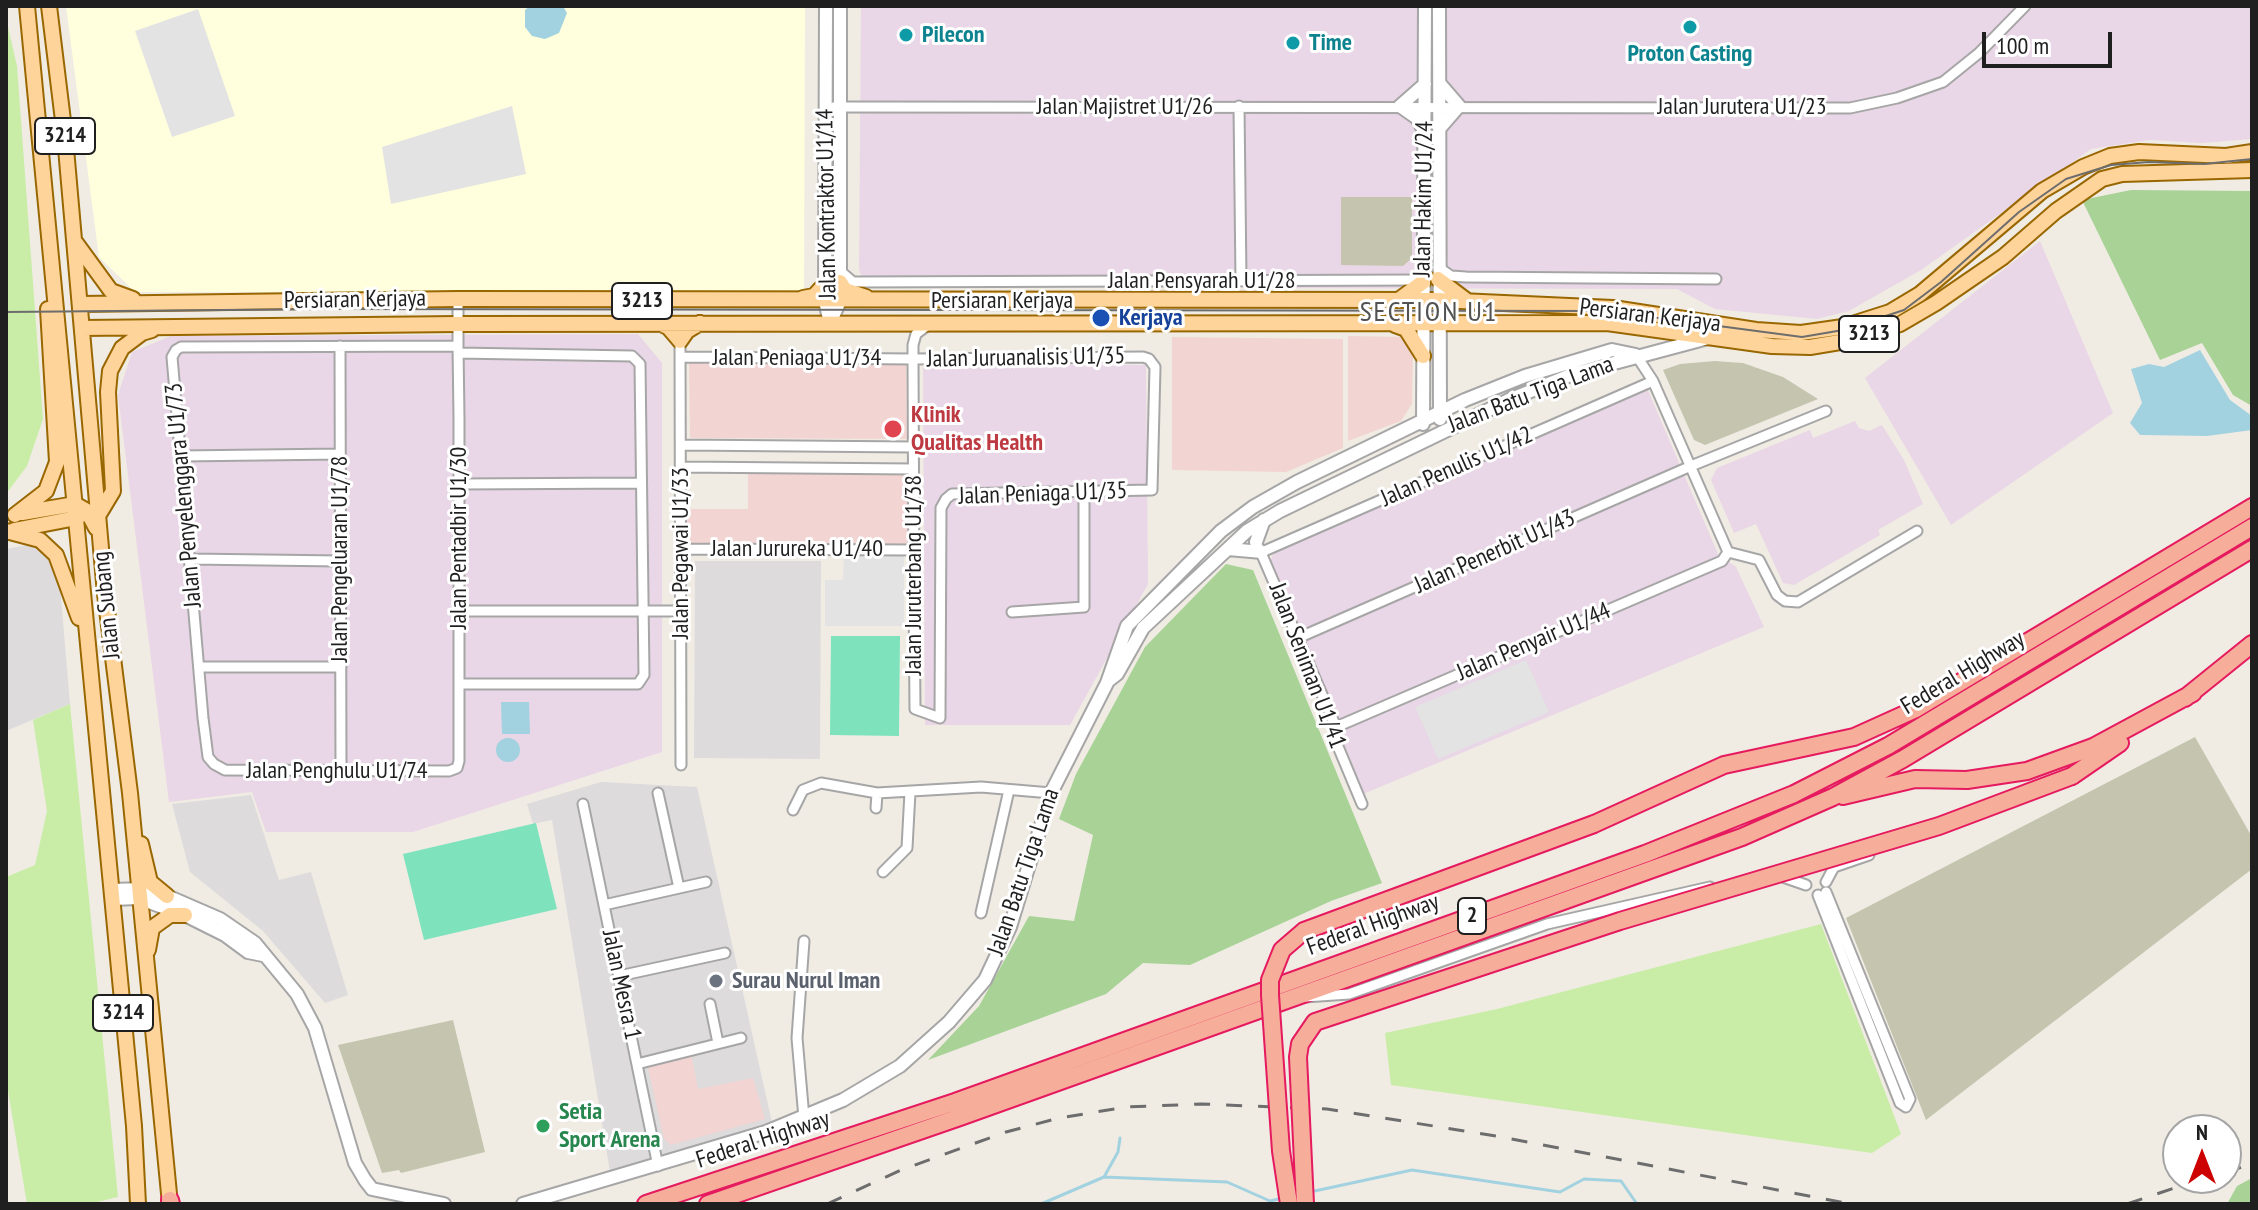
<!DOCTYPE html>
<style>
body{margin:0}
#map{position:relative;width:2258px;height:1210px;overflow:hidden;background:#f0ece4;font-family:"PT Sans Narrow",sans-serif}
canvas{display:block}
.frame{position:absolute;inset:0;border:8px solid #1f1f1f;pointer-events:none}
.north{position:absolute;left:2162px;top:1114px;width:80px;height:80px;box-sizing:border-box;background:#fff;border:2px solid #a5a5a5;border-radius:50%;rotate:0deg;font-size:22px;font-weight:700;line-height:32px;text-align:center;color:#1f1f1f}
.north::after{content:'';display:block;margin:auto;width:28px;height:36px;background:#cd0100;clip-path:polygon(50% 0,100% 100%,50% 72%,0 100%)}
.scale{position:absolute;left:1982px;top:32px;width:130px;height:36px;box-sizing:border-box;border:4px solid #1f1f1f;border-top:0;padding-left:10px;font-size:24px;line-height:28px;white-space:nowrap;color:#1f1f1f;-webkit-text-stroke:6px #fff;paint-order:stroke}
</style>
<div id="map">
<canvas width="2258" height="1210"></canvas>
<div class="frame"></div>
<div class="north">N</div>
<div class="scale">100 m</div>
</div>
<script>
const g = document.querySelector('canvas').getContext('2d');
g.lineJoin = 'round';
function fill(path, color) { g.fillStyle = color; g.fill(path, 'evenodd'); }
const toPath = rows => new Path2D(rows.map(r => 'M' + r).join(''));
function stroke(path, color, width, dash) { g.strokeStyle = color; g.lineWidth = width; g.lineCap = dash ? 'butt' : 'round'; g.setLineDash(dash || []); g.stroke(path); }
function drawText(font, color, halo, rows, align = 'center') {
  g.font = font + ' "PT Sans Narrow",sans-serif'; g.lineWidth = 6; g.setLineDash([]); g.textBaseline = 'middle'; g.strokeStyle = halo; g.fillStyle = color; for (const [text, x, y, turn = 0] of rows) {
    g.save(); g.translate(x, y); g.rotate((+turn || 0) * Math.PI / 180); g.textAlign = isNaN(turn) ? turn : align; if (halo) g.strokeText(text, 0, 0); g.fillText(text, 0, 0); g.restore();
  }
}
const residential = toPath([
 [33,544,49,553,59,574,70,704,6,731,6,549],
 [695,561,821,561,820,759,694,758],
 [601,782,697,787,773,1127,610,1172,552,820,533,824,527,804],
 [251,795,279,880,311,872,348,995,325,1003,263,931,190,872,172,804]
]);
const commercial = toPath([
 [1348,336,1407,337,1413,347,1412,404,1401,421,1348,441],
 [1172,337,1343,339,1343,448,1286,472,1172,470],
 [689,362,906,362,907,439,690,438],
 [748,471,908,472,909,545,685,545,685,509,748,509],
 [691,1053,698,1089,753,1078,765,1119,671,1145,664,1139,647,1063]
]);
const industrial = toPath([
 [861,6,2252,6,2252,139,2202,143,2149,140,2091,149,1921,270,1849,311,1817,319,1715,309,1677,289,867,287,859,270],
 [2040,241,2113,413,1951,525,1865,378],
 [638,334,662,363,662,752,413,832,266,832,252,792,169,802,118,395,132,352,171,336],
 [923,363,1146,365,1148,584,1070,725,925,725],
 [1647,388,1718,554,1736,567,1764,627,1363,794,1340,740,1338,718,1269,564,1274,552],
 [1855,421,1859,428,1869,431,1882,425,1904,460,1923,504,1878,530,1880,535,1794,585,1783,583,1756,524,1734,533,1711,480,1717,468,1810,430,1813,438]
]);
const education = toPath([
 [66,6,805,6,804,292,135,292,99,257]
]);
const construction = toPath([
 [1341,197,1412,197,1412,258,1403,266,1341,265],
 [1715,361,1743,363,1783,377,1818,399,1705,445,1694,440,1663,370,1680,364],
 [2195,737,2252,837,2252,869,1926,1120,1846,918],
 [453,1020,485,1152,401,1173,399,1170,382,1173,338,1045]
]);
const grass = toPath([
 [6,18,17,66,43,419,27,466,6,494],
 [70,704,118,1197,89,1204,27,1204,6,1079,6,877,35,865,47,811,33,720],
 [1821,924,1901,1134,1872,1153,1391,1085,1385,1033,1497,1009]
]);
const forest = toPath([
 [2131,190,2252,191,2252,406,2233,395,2202,343,2160,360,2082,200],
 [1226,564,1253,570,1382,883,1331,901,1190,965,1143,963,1106,994,928,1060,979,1006,1029,916,1074,921,1093,835,1059,819,1076,774,1145,647],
 [2252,1178,2252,1204,2227,1204,2237,1186]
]);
const pitch = toPath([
 [831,636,900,636,899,736,830,735],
 [536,823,557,909,424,940,403,854]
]);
const parking = toPath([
 [198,9,235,116,172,137,135,31],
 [512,106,526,174,391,204,382,147],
 [844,551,904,552,904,626,825,626,825,580,843,580],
 [1526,660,1549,712,1438,759,1415,707]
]);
const water = toPath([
 [530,6,563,6,567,13,559,33,545,39,532,36,525,27,525,10],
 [2200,350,2230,400,2252,416,2252,430,2207,436,2140,435,2130,423,2142,403,2131,369,2149,364,2164,367],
 [501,702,529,702,530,734,502,734],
 '496 750a12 12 0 1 1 24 0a12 12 0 1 1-24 0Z'
]);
const stream = toPath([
 [1104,1177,1118,1152,1120,1138],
 [1310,1192,1412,1170,1560,1192,1584,1179,1621,1181,1637,1204],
 [1041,1204,1104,1177,1227,1182,1270,1201,1283,1198]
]);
const minor = toPath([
 [1239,106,1241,281],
 [834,107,1850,108,1897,98,1943,82,1979,53,2025,6],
 [1438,267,1451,276,1466,277,1716,279],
 [840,271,853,282,1423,280],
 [458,299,458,346,459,418,459,761,457,768,449,771,225,770,214,764,208,757,203,718,172,357,176,350,181,347,458,346],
 [680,341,681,765],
 [340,346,341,771],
 [458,353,632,356,640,364,644,675,638,684,459,684],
 [1636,355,1653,381,1728,552],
 [681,357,913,359,1143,357,1149,359,1155,367,1152,490,952,494,946,499,941,508,940,718,915,709,914,594,913,359,913,345,916,334,928,325],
 [681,445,913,447],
 [181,456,340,454],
 [681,467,913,469],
 [459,484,641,483],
 [1259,548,1336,727,1334,737,1362,804],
 [681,549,914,550],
 [1262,552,1653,381],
 [1728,552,1759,560,1777,595,1785,601,1798,602,1917,531],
 [190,559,340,561],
 [459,611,681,611],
 [1012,612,1084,607,1084,492],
 [1298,638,1691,466,1826,411],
 [200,667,341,667],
 [1336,727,1722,561,1728,552],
 [658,793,679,888],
 [583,804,658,1166],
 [876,808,877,793],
 [793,810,803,790,821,783,877,793,981,787,1051,793],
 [883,872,907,848,910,792],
 [1783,877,1806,885],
 [1826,882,1834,867,1869,855],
 [1818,895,1900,1103,1906,1107,1910,1099,1826,892],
 [604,905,706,882],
 [981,913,1009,790],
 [804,941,797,1038,804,1118],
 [619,976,725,953],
 [1305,997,1349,994,1547,924,1710,887],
 [710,1004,718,1043],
 [637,1064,741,1038]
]);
const tertiary = toPath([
 [826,6,825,301,830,323],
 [1439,6,1440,419],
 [1439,129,1459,106,1440,84],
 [1424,131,1417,118,1400,106,1425,84],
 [830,323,840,301,840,6],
 [1423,424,1425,6],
 [1256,542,1264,520],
 [1228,549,1262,552],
 [1108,681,1117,674,1143,628,1247,531,1280,511,1511,399,1573,374,1708,338],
 [111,890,145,889,167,896,220,919,255,943,297,994,315,1028,355,1163,365,1180,372,1189,444,1204],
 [112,899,138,898,185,915,225,935,248,952,263,955],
 [523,1204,766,1132,843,1100,900,1066,949,1022,985,980,1010,927,1051,793,1107,683,1127,626,1221,531,1253,507,1297,482,1465,400,1525,376,1612,350,1636,355]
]);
const primary = toPath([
 [27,6,134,1126,138,1204],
 [49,6,65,137,105,594,130,793,170,1204],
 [76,243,111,291,133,299],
 [1438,279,1466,300],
 [840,282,845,290,866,297],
 [803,298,814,296,825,284],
 [1400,299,1423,282],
 [80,304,458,299,1438,300,1613,308,1756,330,1801,333,1843,327,1890,312,1920,294,2042,191,2083,167,2110,156,2139,152,2226,156,2252,152],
 [659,323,668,327,680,341,687,331,700,323],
 [1395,325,1406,329,1423,356],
 [82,328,458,324,1607,323,1772,346,1810,347,1852,340,1900,324,1936,303,2003,257,2056,211,2102,179,2122,174,2252,170],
 [22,513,75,504,87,511,96,528],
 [15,515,46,491,57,462,48,309],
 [98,516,113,491,108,392,110,371,122,348,142,333,152,330],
 [14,530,76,518,83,514],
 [6,531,40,540,56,555,79,618],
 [141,844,150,882,167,896],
 [148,950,152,928,170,915,185,915]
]);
const trunk = toPath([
 [2185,698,2252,644],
 [2072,776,2120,743],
 [1843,796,1915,779,1967,780,2027,771,2093,747,2193,693],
 [1594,824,1724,765,1854,737,1916,709,2252,507],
 [170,1200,171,1204],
 [646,1204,955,1102,1645,854,1794,794,1888,746,2252,527],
 [708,1204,960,1117,1742,837,1833,797,1903,759,2252,549]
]);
const tram = toPath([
 [6,312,331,309,1605,311,1802,337,1843,330,1904,310,1941,282,2019,212,2066,179,2111,165,2149,162,2204,164,2252,159]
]);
const rail = toPath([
 [2226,1173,2252,1163],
 [827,1204,901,1170,1006,1132,1059,1118,1127,1107,1201,1104,1327,1109,1496,1136,1851,1204],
 [2127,1204,2204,1178]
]);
const trunkBridge = toPath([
 [1289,1204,1281,1151,1270,995,1270,980,1282,950,1304,931,1594,824],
 [1305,1204,1298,1057,1300,1044,1315,1022,1620,921,1939,826,2072,776]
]);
const markers = [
 [1690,27,8,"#0f9aa8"],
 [906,35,8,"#0f9aa8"],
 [1293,43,8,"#0f9aa8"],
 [1101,318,10,"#1a4fb4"],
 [893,429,10,"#e0444e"],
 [716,981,8,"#6b7280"],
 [543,1126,8,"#2e9e5b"]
];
const shields = [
 [65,136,60],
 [642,301,60],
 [1869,334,60],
 [1472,916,28],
 [123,1013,60]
];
const shieldNames = [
 ["3214",65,136],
 ["3213",642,301],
 ["3213",1869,334],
 ["2",1472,916],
 ["3214",123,1013]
];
const cultureNames = [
 ["Pilecon",922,35],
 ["Time",1309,43],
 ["Proton Casting",1690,54,"center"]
];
const streetNames = [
 ["Jalan Majistret U1/26",1125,107],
 ["Jalan Jurutera U1/23",1742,107],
 ["Jalan Hakim U1/24",1424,199,-89],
 ["Jalan Kontraktor U1/14",827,204,-91],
 ["Jalan Pensyarah U1/28",1202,281],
 ["Persiaran Kerjaya",355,300,-1],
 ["Persiaran Kerjaya",1002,301],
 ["Persiaran Kerjaya",1650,316,7],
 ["Jalan Peniaga U1/34",797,358],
 ["Jalan Juruanalisis U1/35",1026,358,-1],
 ["Jalan Batu Tiga Lama",1531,395,-21],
 ["Jalan Penulis U1/42",1457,467,-24],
 ["Jalan Peniaga U1/35",1043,494,-2],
 ["Jalan Penyelenggara U1/73",184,495,-95],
 ["Jalan Pentadbir U1/30",459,538,-90],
 ["Jalan Jurureka U1/40",797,549],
 ["Jalan Penerbit U1/43",1495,552,-24],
 ["Jalan Pegawai U1/33",681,553,-90],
 ["Jalan Pengeluaran U1/78",340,559,-90],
 ["Jalan Juruterbang U1/38",914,575,-90],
 ["Jalan Subang",107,605,-96],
 ["Jalan Penyair U1/44",1534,642,-23],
 ["Jalan Seniman U1/41",1307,666,69],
 ["Federal Highway",1963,673,-31],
 ["Jalan Penghulu U1/74",337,771],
 ["Jalan Batu Tiga Lama",1024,872,-71],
 ["Federal Highway",1373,925,-20],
 ["Jalan Mesra 1",621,985,78],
 ["Federal Highway",763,1140,-18]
];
const transitNames = [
 ["Kerjaya",1119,318]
];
const healthNames = [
 ["Klinik",911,415],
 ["Qualitas Health",911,443]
];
const worshipNames = [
 ["Surau Nurul Iman",732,981]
];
const leisureNames = [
 ["Setia",559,1112],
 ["Sport Arena",559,1140]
];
const quarterNames = [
 ["SECTION U1",1429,313]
];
fill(residential, '#dddbdb');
fill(commercial, '#f2d4d2');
fill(industrial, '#e9d6e6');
fill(education, '#ffffde');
fill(construction, '#c5c5af');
fill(grass, '#c9eda7');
fill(forest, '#a8d296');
fill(pitch, '#7ee3bd');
fill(parking, '#e3e3e3');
fill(water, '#a2d2e0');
stroke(stream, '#a2d2e0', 3);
stroke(minor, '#a6a6a6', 13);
stroke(tertiary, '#a6a6a6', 16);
stroke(primary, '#996700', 18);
stroke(trunk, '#e51a5f', 20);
stroke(minor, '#fff', 9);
stroke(tertiary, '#fff', 12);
stroke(primary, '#ffd49a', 14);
stroke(trunk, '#f6ae9a', 16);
stroke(tram, '#6d6d6d', 2);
stroke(rail, '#6d6d6d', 3, [16, 16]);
stroke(trunkBridge, '#e51a5f', 20, []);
stroke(trunkBridge, '#f6ae9a', 16);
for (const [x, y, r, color] of markers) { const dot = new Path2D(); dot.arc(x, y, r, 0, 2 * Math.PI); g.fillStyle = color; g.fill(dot); stroke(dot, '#fff', 3); }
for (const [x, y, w] of shields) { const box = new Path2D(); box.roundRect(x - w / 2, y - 18, w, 36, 6); g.fillStyle = '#fff'; g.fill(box); stroke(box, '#1f1f1f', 2); }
drawText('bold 22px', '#1f1f1f', null, shieldNames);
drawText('bold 24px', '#0d838f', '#fff', cultureNames, 'left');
drawText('24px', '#1f1f1f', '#fff', streetNames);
drawText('bold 24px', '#164399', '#fff', transitNames, 'left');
drawText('bold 24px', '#be3a42', '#fff', healthNames, 'left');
drawText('bold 24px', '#5b616d', '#fff', worshipNames, 'left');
drawText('bold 24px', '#27864d', '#fff', leisureNames, 'left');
g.letterSpacing = '2px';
drawText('28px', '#525252', '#fff', quarterNames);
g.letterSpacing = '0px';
</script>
